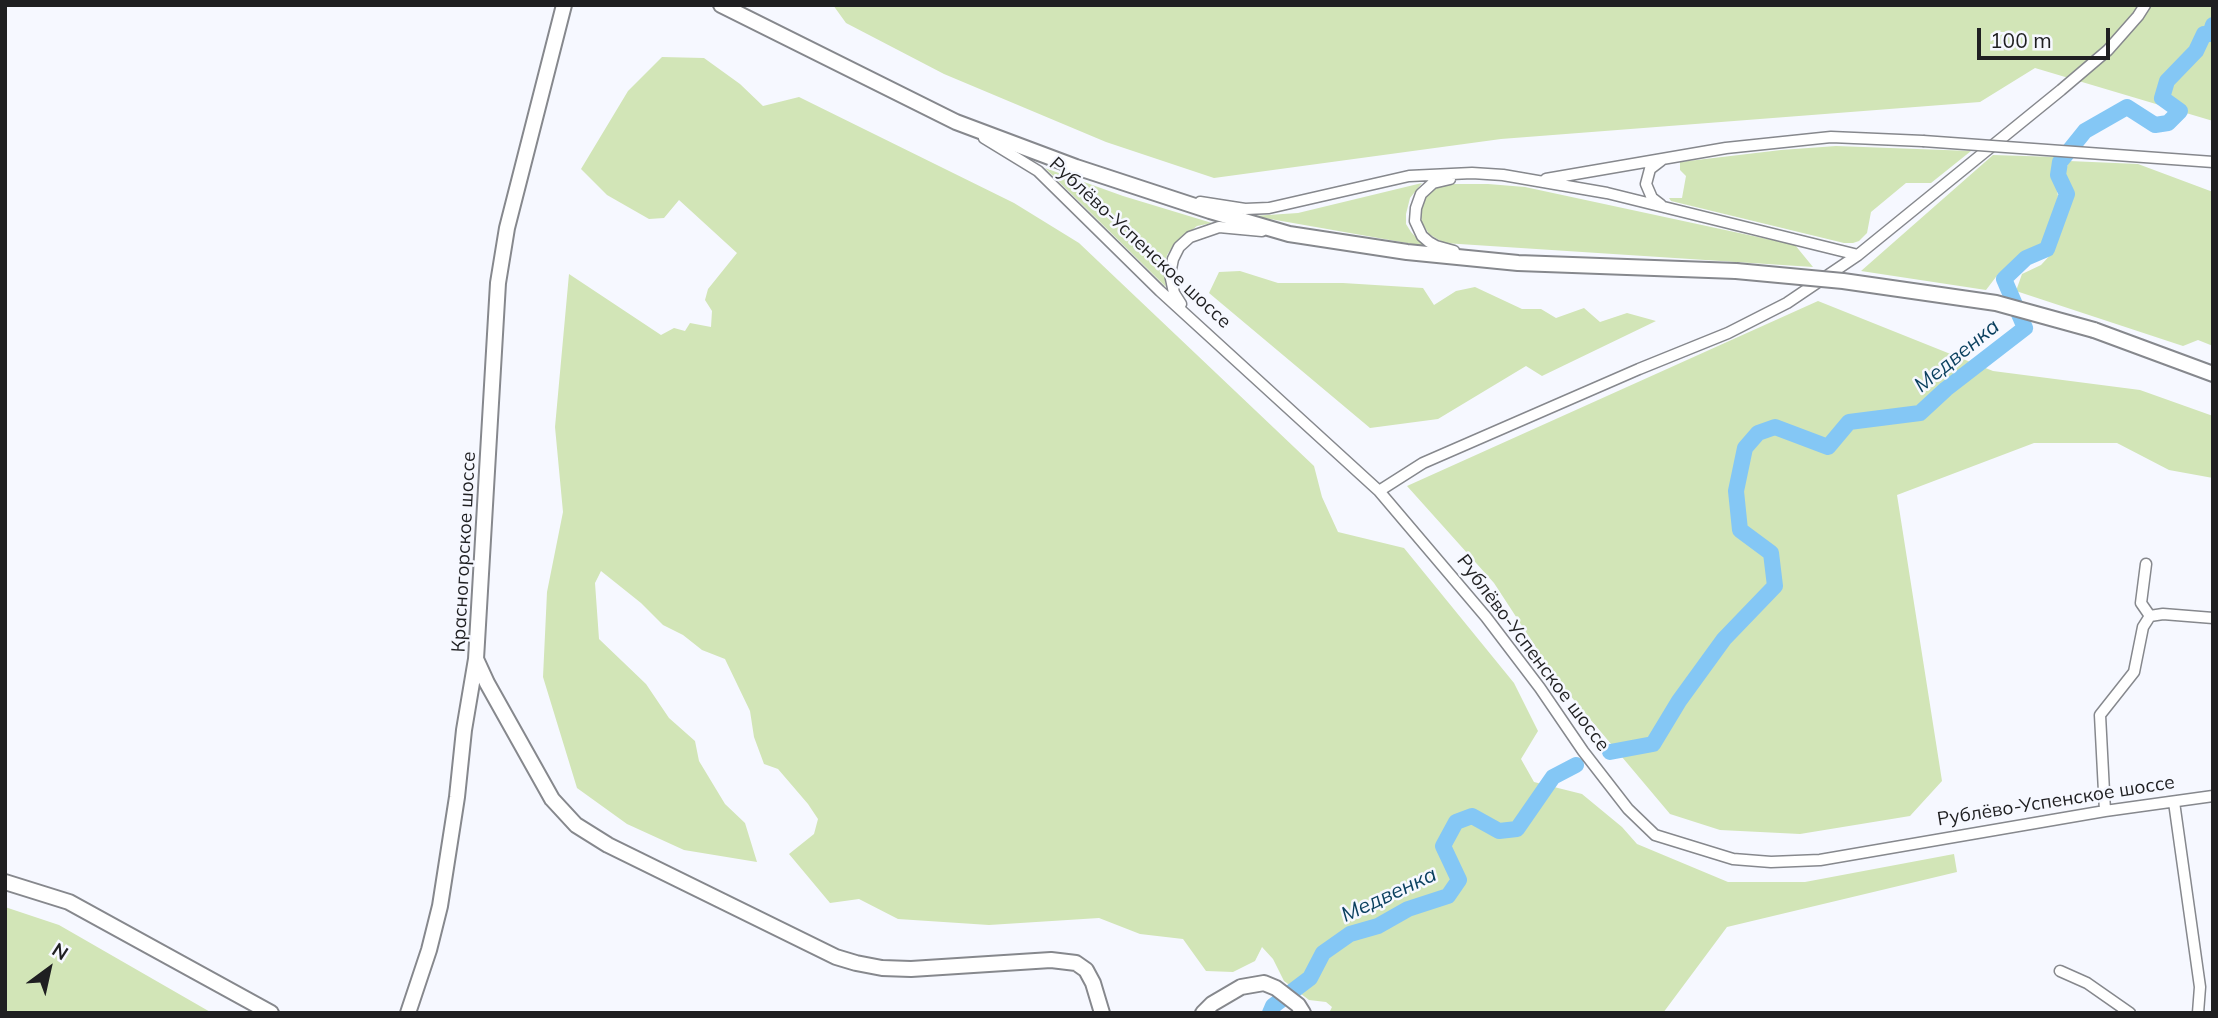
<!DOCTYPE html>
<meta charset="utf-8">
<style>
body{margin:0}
#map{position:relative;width:2218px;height:1018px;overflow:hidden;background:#f6f8ff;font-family:Mulish,sans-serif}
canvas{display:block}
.frame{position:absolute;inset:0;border:7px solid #1f1f21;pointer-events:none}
.north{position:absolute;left:14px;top:934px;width:70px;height:70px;-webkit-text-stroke:5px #f6f8ff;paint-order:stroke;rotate:33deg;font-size:19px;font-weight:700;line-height:28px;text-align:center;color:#1f1f21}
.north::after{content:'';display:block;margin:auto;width:24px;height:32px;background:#1f1f21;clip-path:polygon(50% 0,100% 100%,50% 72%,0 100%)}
.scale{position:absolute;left:1977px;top:28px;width:133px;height:32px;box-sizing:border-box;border:4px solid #1f1f21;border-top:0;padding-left:9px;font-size:21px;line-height:24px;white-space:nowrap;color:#1f1f21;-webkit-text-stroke:5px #f6f8ff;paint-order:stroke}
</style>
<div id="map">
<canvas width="2218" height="1018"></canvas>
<div class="frame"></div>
<div class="north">N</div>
<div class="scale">100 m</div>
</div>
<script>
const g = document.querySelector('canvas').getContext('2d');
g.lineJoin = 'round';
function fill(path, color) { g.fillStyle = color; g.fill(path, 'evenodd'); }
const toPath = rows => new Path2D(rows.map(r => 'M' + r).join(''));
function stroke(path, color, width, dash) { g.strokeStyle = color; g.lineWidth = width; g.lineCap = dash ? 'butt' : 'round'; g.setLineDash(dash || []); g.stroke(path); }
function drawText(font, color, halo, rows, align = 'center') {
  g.font = font + ' Mulish,sans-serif'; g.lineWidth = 5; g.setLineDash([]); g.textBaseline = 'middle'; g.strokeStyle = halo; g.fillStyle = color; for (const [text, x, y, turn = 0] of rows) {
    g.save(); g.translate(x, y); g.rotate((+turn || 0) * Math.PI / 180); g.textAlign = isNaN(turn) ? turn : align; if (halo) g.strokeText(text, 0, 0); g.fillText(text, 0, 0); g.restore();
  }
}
const green = toPath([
 [833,5,2213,5,2213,121,2035,68,1980,102,1501,139,1214,178,1106,142,944,74,846,23],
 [662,57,704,58,740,84,763,106,799,97,1014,203,1079,243,1314,466,1322,497,1338,532,1404,548,1514,683,1538,731,1521,759,1534,782,1582,794,1622,827,1637,844,1728,882,1805,882,1954,854,1957,872,1727,927,1663,1013,1329,1013,1332,1007,1326,1002,1309,1000,1284,981,1273,959,1262,947,1255,961,1233,972,1206,971,1183,939,1140,934,1099,918,989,925,898,919,859,899,830,903,789,854,814,834,818,819,808,804,778,769,764,764,754,737,750,711,725,659,702,650,683,635,663,625,641,603,601,571,595,583,599,639,646,684,669,718,695,741,699,761,725,804,745,823,757,862,684,850,627,824,577,788,543,677,547,592,563,512,555,427,569,274,661,335,674,328,685,331,690,323,711,327,712,311,705,300,708,289,737,253,679,200,664,218,649,219,607,195,581,169,628,91],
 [1836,146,1971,151,1931,183,1906,183,1871,212,1867,233,1859,241,1853,243,1844,243,1671,201,1669,198,1682,198,1686,176,1680,170,1680,162,1781,150],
 [1993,155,2056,157,2054,174,2058,196,2046,241,1999,273,1986,290,1861,271],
 [2069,161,2138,164,2213,192,2213,346,2198,340,2183,346,2016,291,2022,274,2041,265,2054,251,2073,195,2065,173],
 [1045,168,1123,196,1212,223,1197,226,1174,244,1167,255,1164,269,1166,287],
 [1422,183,1410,198,1406,214,1406,224,1411,232,1424,246,1253,216,1298,213],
 [1450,184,1488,184,1525,187,1795,245,1813,267,1444,243,1429,234,1422,223,1420,211,1427,195,1439,186],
 [1240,271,1278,283,1343,283,1423,288,1434,305,1456,291,1475,287,1522,309,1541,309,1556,318,1584,308,1600,322,1627,313,1656,321,1542,376,1526,366,1438,419,1370,428,1209,293,1219,272],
 [1818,301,1993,371,2140,390,2213,416,2213,478,2169,470,2117,443,2034,443,1897,495,1942,781,1910,816,1800,834,1720,830,1670,814,1558,681,1494,583,1407,486],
 [5,907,59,925,212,1013,5,1013]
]);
const river = toPath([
 [1610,752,1653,744,1679,701,1724,639,1775,586,1771,553,1740,530,1736,491,1745,448,1758,433,1775,427,1828,447,1849,422,1920,413,1946,389,2025,328,2004,279,2026,258,2047,249,2067,194,2058,175,2060,162,2085,131,2127,107,2155,125,2168,123,2180,111,2162,98,2167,81,2196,51,2204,34,2210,34,2213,25],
 [1270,1013,1273,1006,1310,978,1323,953,1350,934,1378,926,1408,909,1448,896,1459,880,1443,846,1456,822,1472,816,1499,831,1517,829,1553,777,1576,765]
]);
const street = toPath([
 [984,138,1038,171,1160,291,1379,491,1486,617,1540,688,1583,751,1628,809,1655,835,1733,859,1771,862,1820,860,2105,811,2213,796],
 [1450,179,1433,183,1421,194,1416,208,1415,221,1422,236,1429,242,1436,246,1454,251],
 [1546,179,1726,148,1831,137,1923,141],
 [1200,202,1245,209,1269,208,1409,176,1472,173,1503,175,1607,193,1858,255],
 [1661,205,1652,198,1646,184,1650,169,1663,159],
 [1181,304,1174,293,1170,274,1173,259,1179,247,1190,237,1219,227,1262,231],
 [1379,491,1423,463,1639,369,1728,333,1787,303,1858,255,2061,90,2108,50,2138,16,2145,5],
 [2146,564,2141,603,2150,616],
 [2174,802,2200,987,2198,1013],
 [2105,811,2100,715,2134,672,2143,627,2150,616,2163,614,2213,618],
 [2060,971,2087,983,2130,1013]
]);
const secondary = toPath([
 [564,5,507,228,498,283,476,659,487,683,552,799,576,825,608,845,836,957,856,963,882,968,911,969,1051,960,1076,963,1086,970,1093,983,1102,1013],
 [721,5,956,122,1076,167,1210,211,1289,234,1407,252,1518,263,1736,271],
 [2094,330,2213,374],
 [5,882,69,902,271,1013],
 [408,1013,429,950,440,906,457,797,464,730,476,659],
 [1203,1013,1212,1004,1241,987,1264,983,1276,988,1298,1005,1303,1013]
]);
const streetBridge = toPath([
 [1923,141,2213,162]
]);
const secondaryBridge = toPath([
 [1736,271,1843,281,1996,303,2094,330]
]);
const streetNames = [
 ["Рублёво-Успенское шоссе",1140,243,43],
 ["Красногорское шоссе",464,552,-87],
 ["Рублёво-Успенское шоссе",1533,653,53],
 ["Рублёво-Успенское шоссе",2056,801,-9]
];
const waterNames = [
 ["Медвенка",1957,356,-39],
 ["Медвенка",1389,895,-25]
];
fill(green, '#d2e5b7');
stroke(river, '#84c7f5', 16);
stroke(street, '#86888d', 13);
stroke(secondary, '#86888d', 18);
stroke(street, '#fff', 10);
stroke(secondary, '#fff', 14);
stroke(streetBridge, '#86888d', 13, []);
stroke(secondaryBridge, '#86888d', 18, []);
stroke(streetBridge, '#fff', 10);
stroke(secondaryBridge, '#fff', 14);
drawText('19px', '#1f1f21', '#f6f8ff', streetNames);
drawText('italic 21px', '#093f5e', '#f6f8ff', waterNames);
</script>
